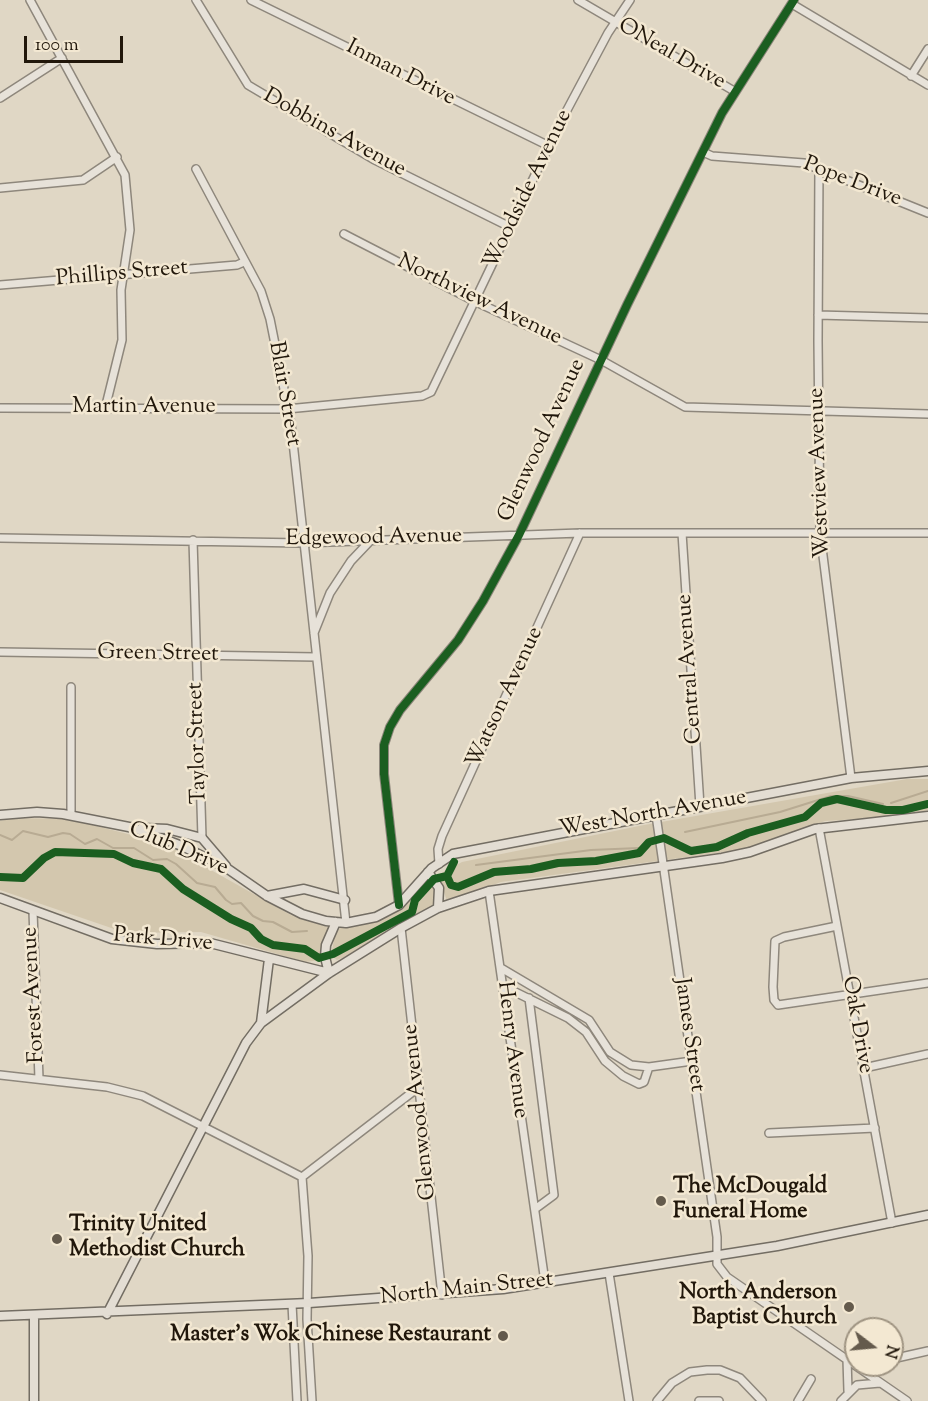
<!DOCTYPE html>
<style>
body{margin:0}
#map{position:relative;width:928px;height:1401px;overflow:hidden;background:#e0d7c5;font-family:"Sorts Mill Goudy",serif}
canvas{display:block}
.north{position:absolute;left:844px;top:1317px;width:60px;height:60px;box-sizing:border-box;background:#f3e8d2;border:2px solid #9f9482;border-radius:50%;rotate:106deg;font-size:16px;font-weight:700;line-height:24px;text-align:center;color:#21170b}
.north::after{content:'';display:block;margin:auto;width:21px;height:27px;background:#645a4c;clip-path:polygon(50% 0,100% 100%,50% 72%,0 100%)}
.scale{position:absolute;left:24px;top:36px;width:99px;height:27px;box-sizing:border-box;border:3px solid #21170b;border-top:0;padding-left:8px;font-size:18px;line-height:21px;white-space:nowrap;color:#21170b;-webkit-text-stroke:4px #f3e8d2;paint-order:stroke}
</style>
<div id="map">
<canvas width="928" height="1401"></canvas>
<div class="north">N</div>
<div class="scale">100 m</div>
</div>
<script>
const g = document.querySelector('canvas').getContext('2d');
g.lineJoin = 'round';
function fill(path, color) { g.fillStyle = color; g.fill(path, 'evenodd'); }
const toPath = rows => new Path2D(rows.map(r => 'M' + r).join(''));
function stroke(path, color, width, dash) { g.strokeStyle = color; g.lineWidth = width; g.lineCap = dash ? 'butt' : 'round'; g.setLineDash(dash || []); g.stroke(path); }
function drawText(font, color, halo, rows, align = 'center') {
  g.font = font + ' "Sorts Mill Goudy",serif'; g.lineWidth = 5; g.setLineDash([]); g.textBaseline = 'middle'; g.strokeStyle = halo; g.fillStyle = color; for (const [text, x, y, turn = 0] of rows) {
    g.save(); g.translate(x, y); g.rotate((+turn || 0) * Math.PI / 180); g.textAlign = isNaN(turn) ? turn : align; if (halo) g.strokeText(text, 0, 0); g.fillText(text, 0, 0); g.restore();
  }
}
const green = toPath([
 [907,779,928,779,928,810,906,816,825,821,747,849,501,882,447,901,438,875,462,862,644,825],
 [13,818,69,819,163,843,291,915,330,928,322,943,321,960,305,962,201,932,126,933,0,890,0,821],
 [429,880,435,891,434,905,398,923,347,956,337,960,331,955,335,935,340,928,380,920,392,915,404,907]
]);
const stream = toPath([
 [891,803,928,791],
 [685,832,780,812,831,796,848,796,883,804],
 [0,835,12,840,23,831,48,837,63,833,70,834,85,844,97,839,113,848,134,848,153,860,167,859,176,864,197,883,215,887,226,900,232,904,241,903,253,916,263,921,273,922,292,932,307,931],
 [476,865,591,850,639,848]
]);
const minor = toPath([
 [30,0,125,175,130,230,121,290,122,340,105,409],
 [196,0,248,85,373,159,510,227],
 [251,0,549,146],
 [578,0,734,91],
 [792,4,928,85],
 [911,76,928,49],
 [0,98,62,58],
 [703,152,712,156,804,163,928,213],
 [819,168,818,341,820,532,851,778],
 [196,169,261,291,270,319,291,424,346,923],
 [0,188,83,180,117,157],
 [344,234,474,301,601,360,685,407,928,414],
 [0,285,237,265,244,262],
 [818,315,928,318],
 [0,408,287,409,422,396,431,392,558,127,608,33,630,0],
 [682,533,700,806],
 [0,538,302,543,580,533,928,533],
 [193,540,202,838],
 [314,633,330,593,351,561,370,541],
 [0,652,316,657],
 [71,687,71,815],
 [656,815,717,1237,717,1264,727,1277,907,1401],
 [819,828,892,1223],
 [439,864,438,849,442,836,580,533],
 [489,891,545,1282],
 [399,905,384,774,384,745,390,727,400,710,458,640,483,601,519,535,627,305,722,113,794,0],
 [33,911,39,1079],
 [837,926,784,937,775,941,773,987,774,1000,778,1005,928,983],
 [401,928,442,1295],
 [501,968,589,1020,610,1052,631,1065,649,1067,692,1061],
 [503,986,568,1018,586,1032,605,1061,623,1076,639,1084,644,1082,649,1067],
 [529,998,554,1195,535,1209],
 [864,1068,928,1054],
 [0,1075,107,1087,143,1096,302,1177,308,1256,307,1319,312,1401],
 [769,1133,875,1128],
 [302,1177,419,1087],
 [609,1273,629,1401],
 [292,1304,297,1401],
 [847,1359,848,1391],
 [892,1359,928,1351],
 [657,1401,672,1383,690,1372,707,1370,720,1370,740,1378,762,1401],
 [699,1401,719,1401],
 [798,1401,811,1379],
 [841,1401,857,1385,880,1383]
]);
const major = toPath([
 [0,815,37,812,63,814,134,828,182,846,228,869,267,896,302,914,326,921,346,923,376,917,399,905,432,868,453,854,851,778,928,771],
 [142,828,167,829,202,838,226,866],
 [428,872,439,888,438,908],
 [267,896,304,889,345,900],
 [0,898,112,939,157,944,210,943,329,973],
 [329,973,325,957,326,945,336,922],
 [261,1023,269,959],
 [107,1314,246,1043,261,1023,280,1009,329,973,401,928,438,908,489,891,722,858,750,852,815,829,928,816],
 [34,1315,34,1401],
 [0,1316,309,1303,503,1289,777,1246,928,1215]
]);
const cycleway = toPath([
 [454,862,447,876,451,885,458,887,494,872,531,869,558,863,596,861,639,853,649,842,664,838,691,851,717,847,748,833,805,817,821,803,837,799,886,810,903,810,928,804],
 [0,877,23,878,44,858,55,852,114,854,133,863,161,869,183,889,231,919,251,928,261,939,273,945,305,949,319,958,333,954,412,912,415,900,434,879,447,876],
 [399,905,384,774,384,745,390,727,400,710,458,640,483,601,519,535,627,305,722,113,794,0]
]);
const markers = [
 [661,1201,6,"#645a4c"],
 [57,1239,6,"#645a4c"],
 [849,1307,6,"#645a4c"],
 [503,1336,6,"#645a4c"]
];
const streetNames = [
 ["ONeal Drive",671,55,30],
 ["Inman Drive",400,74,27],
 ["Dobbins Avenue",334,134,29],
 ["Pope Drive",852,183,21],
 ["Woodside Avenue",529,190,-64],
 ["Phillips Street",122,275,-5],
 ["Northview Avenue",479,301,26],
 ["Blair Street",283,394,80],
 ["Martin Avenue",144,408],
 ["Glenwood Avenue",543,441,-65],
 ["Westview Avenue",821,473,-92],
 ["Edgewood Avenue",374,539,-1],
 ["Green Street",158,655,1],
 ["Central Avenue",691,669,-94],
 ["Watson Avenue",506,698,-65],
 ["Taylor Street",199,743,-92],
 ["West North Avenue",653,815,-10],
 ["Club Drive",178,850,23],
 ["Park Drive",163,941,5],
 ["Forest Avenue",35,995,-93],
 ["Oak Drive",856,1025,80],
 ["James Street",688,1035,82],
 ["Henry Avenue",511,1050,83],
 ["Glenwood Avenue",421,1112,-96],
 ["North Main Street",467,1290,-6]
];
const poiNames = [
 ["The McDougald",673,1188],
 ["Funeral Home",673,1213],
 ["Trinity United",69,1226],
 ["Methodist Church",69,1251],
 ["North Anderson",837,1294,"right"],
 ["Baptist Church",837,1319,"right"],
 ["Master's Wok Chinese Restaurant",491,1336,"right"]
];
fill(green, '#d3c7ae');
stroke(stream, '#b8ab93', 2);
stroke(minor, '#8e877c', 10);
stroke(major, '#736d63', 11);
stroke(minor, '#e7e2d9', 7);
stroke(major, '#e3ddd3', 8);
stroke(cycleway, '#1b5e20', 8);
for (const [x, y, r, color] of markers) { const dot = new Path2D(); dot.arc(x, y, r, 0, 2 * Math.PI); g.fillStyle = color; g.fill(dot); stroke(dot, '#f3e8d2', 2); }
drawText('22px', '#21170b', '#f3e8d2', streetNames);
drawText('bold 22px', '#21170b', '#f3e8d2', poiNames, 'left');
</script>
